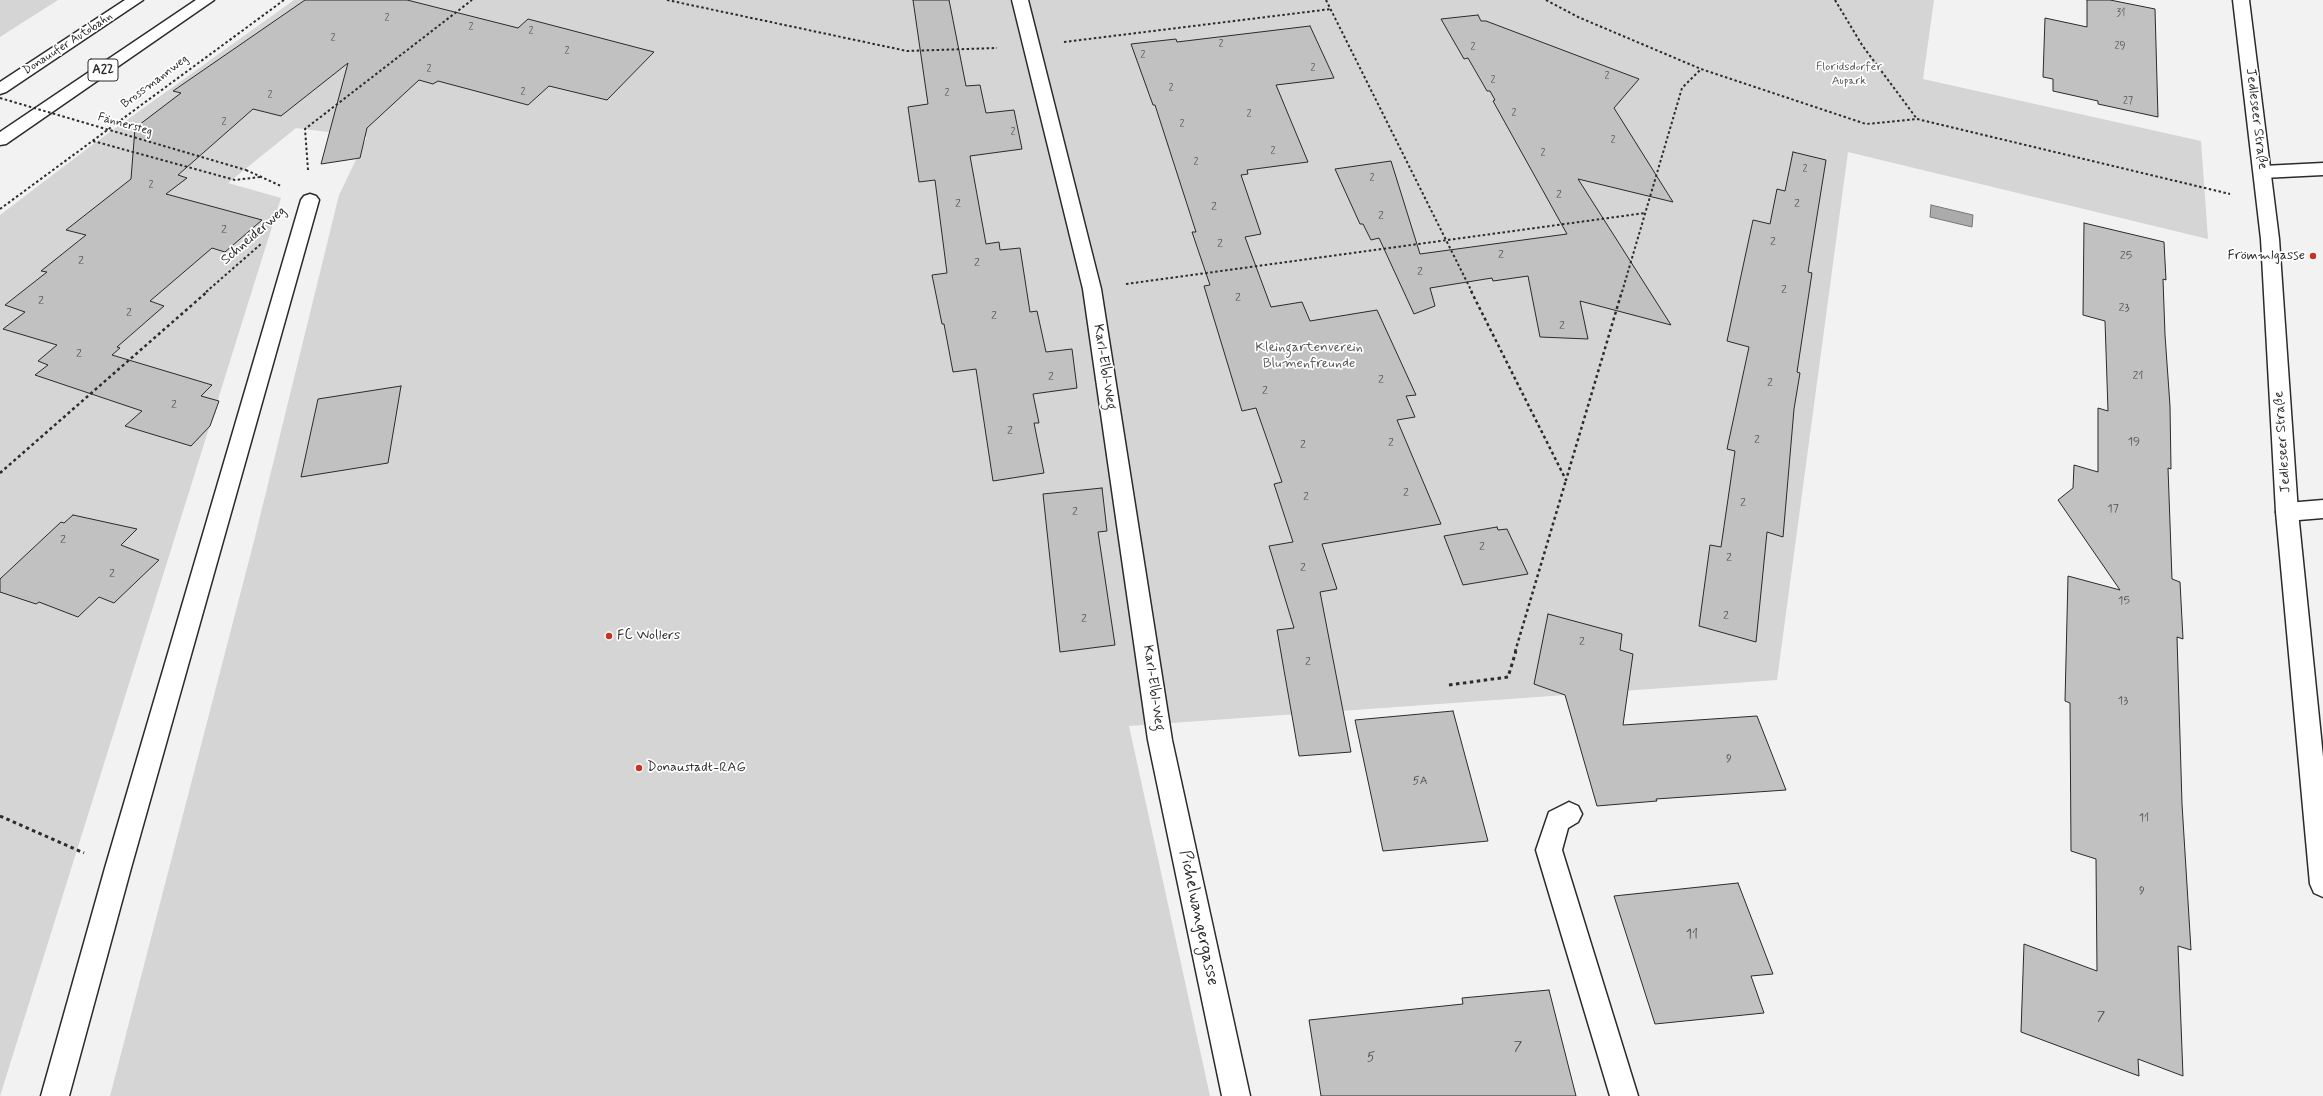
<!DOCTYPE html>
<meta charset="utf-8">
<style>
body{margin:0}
canvas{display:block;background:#f2f2f2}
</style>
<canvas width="2323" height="1096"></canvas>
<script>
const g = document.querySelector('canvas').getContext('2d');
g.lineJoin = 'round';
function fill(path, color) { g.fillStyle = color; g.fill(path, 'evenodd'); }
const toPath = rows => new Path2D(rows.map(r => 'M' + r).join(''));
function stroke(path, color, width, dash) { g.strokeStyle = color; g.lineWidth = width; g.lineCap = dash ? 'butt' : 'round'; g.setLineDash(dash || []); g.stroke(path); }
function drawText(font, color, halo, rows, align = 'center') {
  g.font = font + ' Mynerve,sans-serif'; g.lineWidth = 3.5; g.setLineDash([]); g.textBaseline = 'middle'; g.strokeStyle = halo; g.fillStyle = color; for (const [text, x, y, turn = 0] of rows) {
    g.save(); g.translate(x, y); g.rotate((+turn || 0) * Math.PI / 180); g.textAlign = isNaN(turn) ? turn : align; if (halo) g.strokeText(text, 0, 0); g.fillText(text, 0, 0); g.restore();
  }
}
const green = toPath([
 [0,0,58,0,0,37],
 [294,0,1934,0,1923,79,2201,141,2208,239,1848,152,1777,680,1129,726,1210,1096,110,1096,254,541,339,195,367,137,296,128,228,183,281,198,0,1096,0,215,92,145]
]);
const water = toPath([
 [1931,205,1973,215,1972,227,1930,217,1931,205]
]);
const building = toPath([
 [305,0,407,0,518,28,528,19,654,52,607,100,549,86,528,105,438,81,433,84,419,80,367,128,360,158,321,164,348,63,281,116,253,109,178,175,187,178,166,194,262,220,225,252,212,248,150,301,164,306,117,347,120,348,112,355,212,385,201,396,219,401,210,426,191,446,125,426,142,411,35,375,48,365,38,361,57,345,3,329,25,312,5,305,47,272,41,271,86,235,66,230,131,179,135,128,181,93,173,91,305,0],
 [913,0,949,0,966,86,980,85,986,113,1014,110,1022,149,970,156,986,244,999,242,1000,250,1020,248,1030,312,1037,311,1046,352,1072,349,1077,388,1033,394,1039,423,1034,423,1044,473,993,481,976,369,953,372,944,324,942,324,932,275,947,273,935,180,919,182,908,107,928,104,913,0],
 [2087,0,2110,0,2155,9,2158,117,2098,104,2098,101,2053,91,2053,79,2043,77,2045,18,2087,27,2087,0],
 [1478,15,1481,21,1486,21,1639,79,1614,108,1673,202,1578,179,1671,325,1580,301,1588,339,1540,337,1528,276,1493,281,1492,278,1430,288,1435,306,1414,314,1379,238,1371,240,1363,224,1360,224,1335,169,1391,161,1420,254,1567,234,1493,101,1495,100,1490,91,1487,91,1468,58,1464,59,1441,19,1478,15],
 [1310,26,1334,78,1276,85,1308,162,1247,170,1248,174,1241,175,1261,234,1245,237,1271,307,1302,302,1310,321,1377,310,1416,395,1406,396,1415,417,1397,420,1441,524,1322,544,1337,589,1320,592,1351,752,1299,756,1277,630,1294,628,1269,546,1293,542,1274,484,1282,482,1256,408,1242,411,1204,286,1210,285,1192,232,1196,232,1155,105,1153,105,1131,44,1176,39,1177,42,1310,26],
 [1793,152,1826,160,1808,272,1812,273,1797,372,1800,373,1794,409,1783,537,1767,532,1756,642,1699,626,1710,545,1721,547,1735,451,1727,449,1749,347,1727,341,1753,220,1770,224,1777,189,1785,191,1793,152],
 [2084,223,2164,242,2166,280,2163,279,2165,335,2170,406,2171,469,2168,468,2172,579,2180,582,2183,639,2177,637,2182,804,2191,950,2178,946,2183,1076,2138,1059,2139,1076,2021,1032,2024,944,2097,971,2096,859,2071,851,2070,703,2065,701,2068,576,2120,590,2058,500,2073,488,2074,465,2098,472,2098,408,2108,411,2105,321,2083,315,2084,223],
 [401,386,388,463,301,477,318,399,401,386],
 [1102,488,1107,531,1098,532,1115,645,1060,652,1043,494,1102,488],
 [73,515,137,529,121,545,159,560,114,603,99,597,78,617,39,602,36,604,0,592,0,579,61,522,64,523,73,515],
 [1497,527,1498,530,1507,529,1528,574,1463,585,1444,536,1497,527],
 [1548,614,1622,634,1620,650,1633,654,1623,725,1757,716,1786,790,1656,799,1657,801,1597,806,1565,695,1534,684,1548,614],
 [1453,711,1488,841,1383,851,1355,720,1453,711],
 [1738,883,1773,974,1751,976,1764,1013,1655,1024,1614,896,1738,883],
 [1549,990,1576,1096,1321,1096,1309,1020,1463,1004,1462,998,1549,990]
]);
const pathFar2 = toPath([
 [667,0,907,51,997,48],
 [1326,0,1472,292],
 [1546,0,1578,17,1701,69,1866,124,1917,119,2230,194],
 [1835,0,1862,45,1917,119],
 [1064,42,1331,9],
 [93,141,235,180,260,177],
 [246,170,281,186],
 [308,170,305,129,472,0],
 [0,209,284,0],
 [1126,284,1645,213],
 [206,292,261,244],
 [1622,292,1682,88,1701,69]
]);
const pathFar1 = toPath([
 [1471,291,1566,480,1622,291],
 [0,473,208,291],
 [1515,652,1566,480]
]);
const path = toPath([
 [1449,685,1508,677,1516,651],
 [0,816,84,853]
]);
const lane = toPath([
 [1012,0,1028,0,1101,289,1172,740,1250,1096,1222,1096,1148,740,1083,289,1012,0],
 [310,194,316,196,319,200,131,868,69,1096,41,1096,105,868,301,200,304,196,310,194],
 [1569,802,1578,806,1582,814,1578,822,1568,828,1562,850,1638,1096,1610,1096,1536,850,1549,812,1569,802]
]);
const street = toPath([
 [2323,163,2323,175,2263,178,2257,176,2254,172,2257,168,2263,166,2323,163],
 [2323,500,2323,518,2287,521,2279,518,2276,512,2279,506,2287,503,2323,500]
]);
const secondary = toPath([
 [2233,0,2249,0,2279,239,2298,512,2323,757,2323,897,2314,893,2310,884,2276,512,2261,239,2233,0]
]);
const highway = toPath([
 [125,0,143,0,6,92,0,94,0,82,125,0],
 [196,0,214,0,6,144,0,145,0,132,196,0]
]);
const pathBridge = toPath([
 [0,98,246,170]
]);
const markers = [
 [2313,256,4,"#c8321e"],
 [609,636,4,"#c8321e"],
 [639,768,4,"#c8321e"]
];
const farNumbernames = [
 ["31",2121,14],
 ["2",387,19],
 ["2",471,28],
 ["2",531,32],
 ["2",333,39],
 ["2",1221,45],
 ["29",2120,47],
 ["2",1473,48],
 ["2",567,52],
 ["2",1143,56],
 ["2",1313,69],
 ["2",429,70],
 ["2",1607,77],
 ["2",1493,81],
 ["2",1171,89],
 ["2",523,93],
 ["2",947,94],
 ["2",270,96],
 ["27",2128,102],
 ["2",1514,114],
 ["2",1249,115],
 ["2",224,123],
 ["2",1182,125],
 ["2",1013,133],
 ["2",1613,141],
 ["2",1273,152],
 ["2",1543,154],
 ["2",1196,163],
 ["2",1805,170],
 ["2",1372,179],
 ["2",151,186]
];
const farStreetnames = [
 ["Donauufer Autobahn",68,44,-33],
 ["Brossmannweg",155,82,-37],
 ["Fännersteg",125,125,16]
];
const farParknames = [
 ["Floridsdorfer",1849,67],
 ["Aupark",1849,81]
];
const numberNames = [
 ["2",1559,195],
 ["2",958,204],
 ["2",1797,204],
 ["2",1214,207],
 ["2",1381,216],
 ["2",224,230],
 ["2",1773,242],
 ["2",1220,244],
 ["2",1501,255],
 ["25",2126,256],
 ["2",81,261],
 ["2",977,263],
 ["2",1420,272],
 ["2",1784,290],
 ["2",1238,298],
 ["2",41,301],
 ["23",2124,308],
 ["2",129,313],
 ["2",994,316],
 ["2",1562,326],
 ["2",79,354],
 ["21",2138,376],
 ["2",1051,377],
 ["2",1381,380],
 ["2",1770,383],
 ["2",1265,391],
 ["2",174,405],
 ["2",1010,431],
 ["2",1757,440],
 ["19",2134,442],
 ["2",1391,443],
 ["2",1303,445],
 ["2",1406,493],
 ["2",1306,497],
 ["2",1743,503],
 ["17",2113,509],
 ["2",1075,512],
 ["2",63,540],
 ["2",1482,547],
 ["2",1729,558],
 ["2",1303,568],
 ["2",112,574],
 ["15",2124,601],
 ["2",1726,616],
 ["2",1084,619],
 ["2",1582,642],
 ["2",1308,662],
 ["13",2123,701],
 ["9",1729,759],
 ["5A",1420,781],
 ["11",2144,818],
 ["9",2142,891]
];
const shields = [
 [103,70,30]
];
const shieldNames = [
 ["A22",103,70]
];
const streetNames = [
 ["Jedleseer Straße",2256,119,83],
 ["Schneiderweg",254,236,-41],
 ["Karl-Elbl-Weg",1104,367,81],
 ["Jedleseer Straße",2283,442,-94],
 ["Karl-Elbl-Weg",1153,688,82]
];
const poiNames = [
 ["Frömmlgasse",2305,256,"right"],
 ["FC Wollers",617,636],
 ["Donaustadt-RAG",647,768]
];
const parkNames = [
 ["Kleingartenverein",1309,348],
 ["Blumenfreunde",1309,364]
];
const nearNumbernames = [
 ["11",1692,935],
 ["7",2101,1017],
 ["7",1518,1047],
 ["5",1371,1058]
];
const nearStreetnames = [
 ["Pichelwangergasse",1198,918,78]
];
fill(green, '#d5d5d5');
fill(water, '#ababab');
stroke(water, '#787878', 1);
fill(building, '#c1c1c1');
stroke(building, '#2b2b2b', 1);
stroke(lane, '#2b2b2b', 3);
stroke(street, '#2b2b2b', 3);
stroke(secondary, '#2b2b2b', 3);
stroke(highway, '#2b2b2b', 3);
stroke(pathFar2, '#2b2b2b', 2, [2.5, 2.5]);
stroke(pathFar1, '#2b2b2b', 2.5, [3, 3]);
stroke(path, '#2b2b2b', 3, [3.5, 3.5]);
fill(lane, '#fff');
fill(street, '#fff');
fill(secondary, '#fff');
fill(highway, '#fff');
stroke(pathBridge, '#2b2b2b', 2, [2.5, 2.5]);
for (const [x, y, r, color] of markers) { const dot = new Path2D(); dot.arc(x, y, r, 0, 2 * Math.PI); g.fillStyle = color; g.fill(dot); stroke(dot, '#fff', 1.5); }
drawText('10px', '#505050', null, farNumbernames);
drawText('12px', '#2b2b2b', '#fff', farStreetnames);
drawText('12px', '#565656', '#fff', farParknames);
drawText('12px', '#505050', null, numberNames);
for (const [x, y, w] of shields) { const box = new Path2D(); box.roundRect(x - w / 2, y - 11, w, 22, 3); g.fillStyle = '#fff'; g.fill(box); stroke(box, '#2b2b2b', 1); }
drawText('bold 13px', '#2b2b2b', null, shieldNames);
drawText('14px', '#2b2b2b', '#fff', streetNames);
drawText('14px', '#2b2b2b', '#fff', poiNames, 'left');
drawText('14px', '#565656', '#fff', parkNames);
drawText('14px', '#505050', null, nearNumbernames);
drawText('17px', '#2b2b2b', '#fff', nearStreetnames);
</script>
